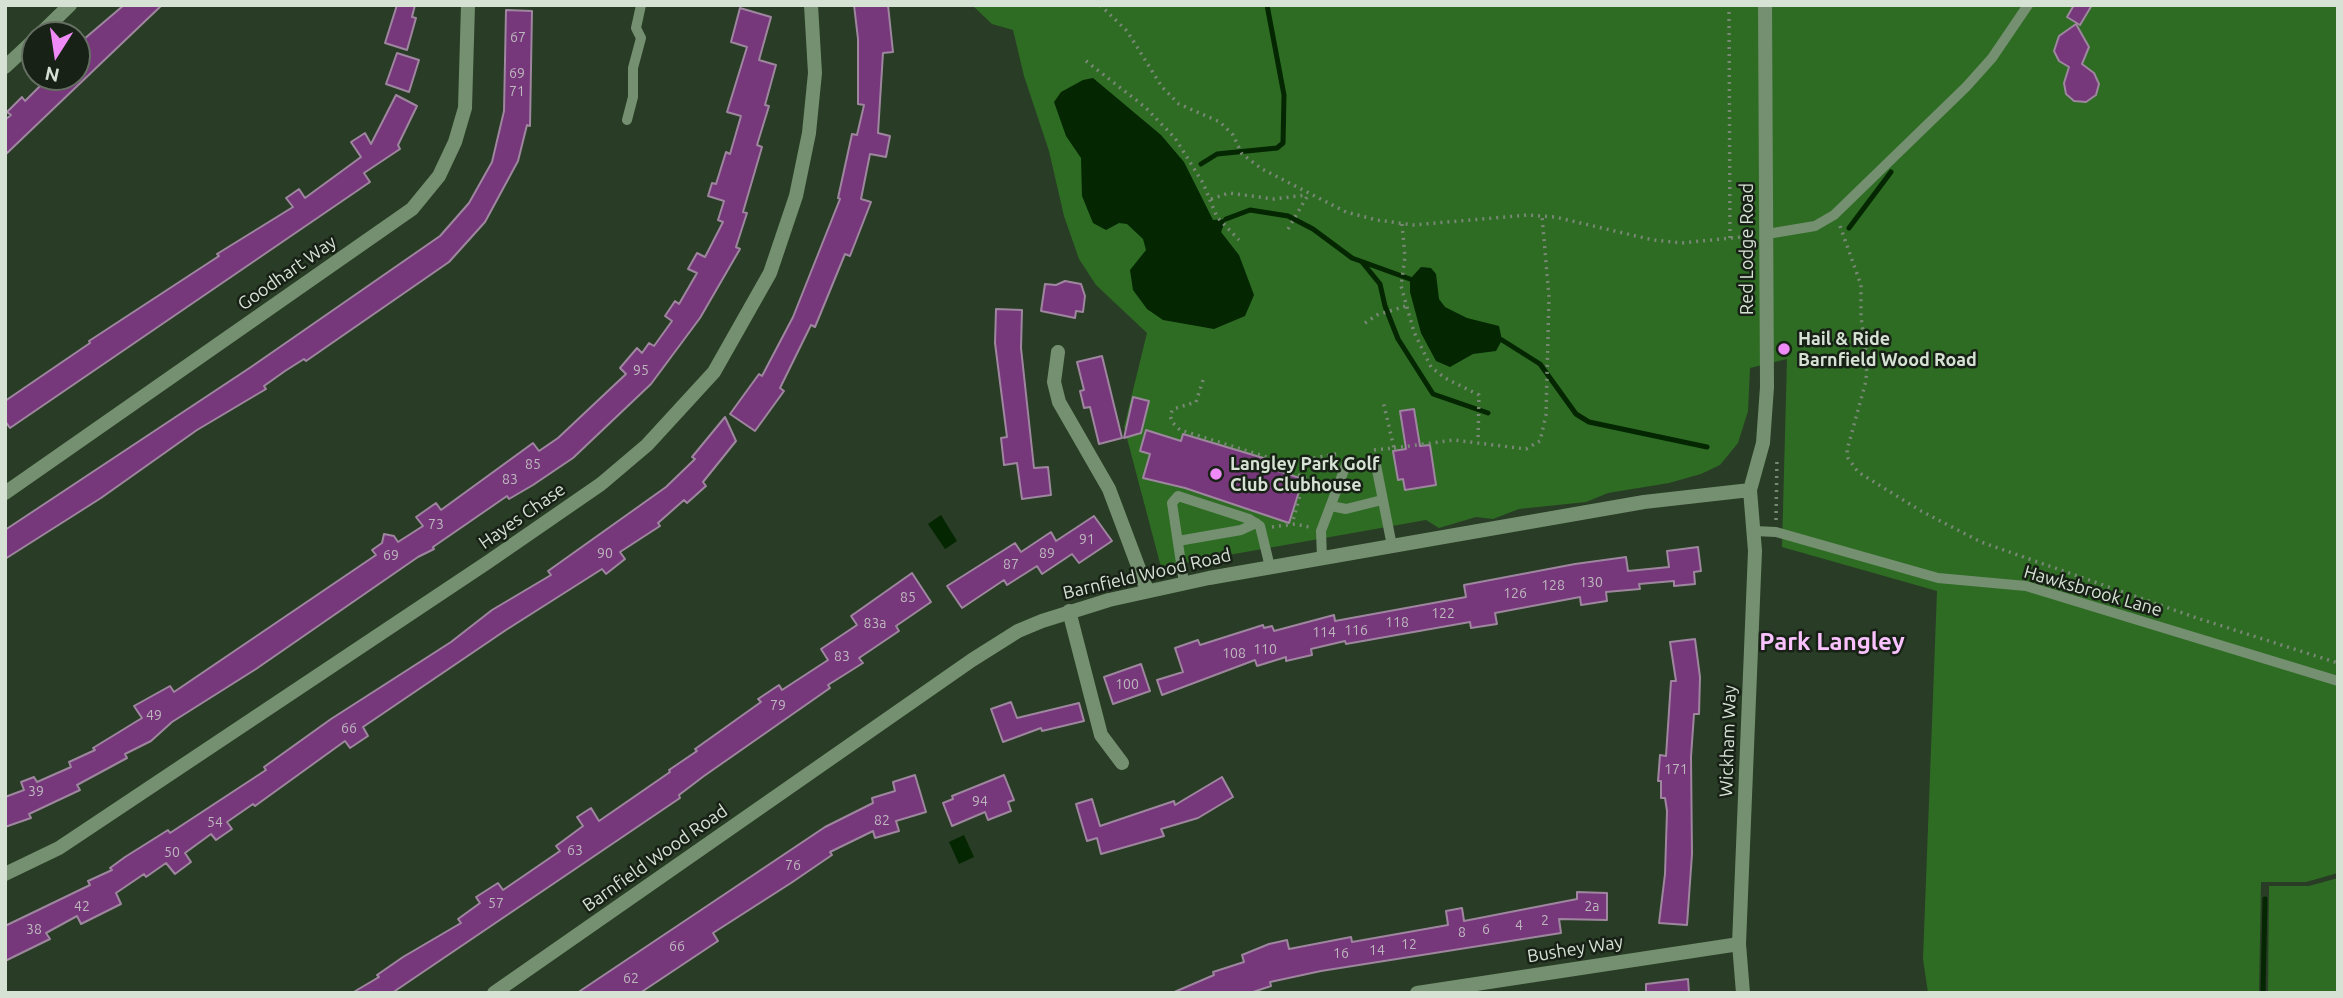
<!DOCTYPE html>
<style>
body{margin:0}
#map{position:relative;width:2343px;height:998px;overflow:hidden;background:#293c25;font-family:Ubuntu,sans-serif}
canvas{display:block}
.frame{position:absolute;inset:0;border:7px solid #d6e3d4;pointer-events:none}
.north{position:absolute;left:21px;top:21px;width:70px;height:70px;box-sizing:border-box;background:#182116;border:2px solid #646f62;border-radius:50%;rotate:192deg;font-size:19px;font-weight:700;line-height:28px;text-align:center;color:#d6e3d4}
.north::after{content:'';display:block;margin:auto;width:24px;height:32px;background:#ef8bf6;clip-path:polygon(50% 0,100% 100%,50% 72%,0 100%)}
</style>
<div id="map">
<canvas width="2343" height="998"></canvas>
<div class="frame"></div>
<div class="north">N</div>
</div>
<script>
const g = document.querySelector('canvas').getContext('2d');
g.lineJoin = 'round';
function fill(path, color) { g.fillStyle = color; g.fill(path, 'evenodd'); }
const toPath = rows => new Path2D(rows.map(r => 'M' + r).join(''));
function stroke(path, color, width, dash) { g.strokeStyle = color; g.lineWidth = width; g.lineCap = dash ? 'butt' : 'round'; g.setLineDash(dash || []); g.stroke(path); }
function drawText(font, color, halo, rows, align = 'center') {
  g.font = font + ' Ubuntu,sans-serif'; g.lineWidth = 5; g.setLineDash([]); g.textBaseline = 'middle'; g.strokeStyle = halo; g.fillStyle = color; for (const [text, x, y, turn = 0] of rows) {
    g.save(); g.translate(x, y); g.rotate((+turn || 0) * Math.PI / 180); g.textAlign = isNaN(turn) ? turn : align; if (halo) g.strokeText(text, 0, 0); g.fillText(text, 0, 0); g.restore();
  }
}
const green = toPath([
 [2338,5,2338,873,2306,882,2261,882,2259,993,1928,993,1923,959,1937,591,1782,547,1787,359,1750,368,1748,411,1738,443,1720,465,1701,474,1669,483,1608,493,1586,502,1519,509,1493,519,1476,517,1439,528,1426,520,1161,567,1124,427,1147,333,1096,285,1079,259,1064,216,1049,151,1024,76,1013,30,992,24,973,6],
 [2338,878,2338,993,2268,993,2269,886,2309,886]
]);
const water = toPath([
 [1093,78,1161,135,1184,162,1213,220,1226,219,1221,232,1239,255,1254,295,1245,316,1214,329,1163,320,1147,309,1133,290,1130,270,1146,250,1143,239,1127,224,1119,223,1106,230,1093,223,1082,196,1081,158,1066,136,1054,102,1061,92,1083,80],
 [1421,267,1431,268,1436,274,1439,299,1445,307,1467,318,1499,326,1502,340,1496,351,1473,354,1450,367,1436,361,1421,333,1410,292,1410,279],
 [941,515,957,541,945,549,928,524],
 [964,835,974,857,959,864,949,842]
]);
const stream = toPath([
 [1201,164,1217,154,1277,148,1283,143,1284,95,1267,5],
 [1226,219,1250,210,1288,216,1313,229,1352,258,1410,279],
 [1849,228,1891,172],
 [1362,262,1380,284,1385,306,1398,339,1433,394,1488,413],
 [1502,340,1540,364,1576,414,1589,422,1707,447],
 [2263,993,2265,899]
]);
const building = toPath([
 [124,5,162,5,5,155,5,120,11,115,7,112,22,97,25,101,49,77,77,77,77,45,124,5],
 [397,5,415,5,412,17,416,18,407,50,385,43,397,5],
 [854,5,888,5,893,52,883,53,878,133,890,136,886,157,870,154,861,199,871,202,850,256,845,254,815,327,811,325,780,388,784,391,755,431,730,414,759,374,762,376,793,317,840,199,838,198,852,134,857,135,864,105,858,104,858,39,854,5],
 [2074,5,2092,5,2080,25,2067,17,2074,5],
 [740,8,771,17,759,60,776,65,765,105,769,106,757,145,762,147,743,212,747,213,736,247,740,249,700,318,651,384,573,458,533,485,509,499,507,496,433,547,434,549,418,557,256,669,172,722,151,741,125,754,127,758,77,785,80,790,29,814,31,818,5,827,5,797,24,790,21,782,34,777,37,782,71,767,69,762,95,750,93,748,142,718,134,706,170,686,174,692,376,555,372,550,382,543,384,534,394,536,398,542,423,526,416,517,436,503,441,510,533,443,539,451,558,438,626,374,620,368,637,348,642,353,649,343,654,346,672,321,665,316,675,301,679,304,697,273,688,269,697,253,705,257,723,222,718,220,724,201,708,196,712,183,716,184,726,152,730,154,741,116,727,112,747,47,731,42,740,8],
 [506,10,532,11,530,126,527,125,518,161,485,222,449,262,306,361,304,359,285,371,264,386,266,389,197,430,101,498,5,559,5,530,251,367,440,236,469,203,492,162,504,111,506,10],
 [2076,24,2089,47,2082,64,2094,73,2099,84,2096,95,2086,102,2074,101,2066,94,2064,83,2069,67,2059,61,2054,51,2059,36,2076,24],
 [397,53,419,60,409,92,386,84,397,53],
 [396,95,417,106,398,145,400,149,364,173,370,182,10,428,5,421,5,401,90,343,89,341,219,256,217,254,293,207,286,198,299,189,305,198,361,157,351,142,365,133,371,144,396,95],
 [1065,281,1081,284,1085,296,1083,312,1076,311,1075,318,1041,311,1045,284,1056,285,1065,281],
 [996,309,1022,310,1021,348,1034,468,1048,467,1051,495,1022,499,1017,463,1004,465,1001,438,1007,437,995,343,996,309],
 [1102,356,1122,438,1099,444,1090,407,1084,408,1080,391,1084,390,1077,362,1102,356],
 [1133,397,1149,401,1141,433,1124,438,1133,397],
 [1414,409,1420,446,1430,445,1436,485,1405,490,1403,479,1398,480,1393,451,1406,449,1400,411,1414,409],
 [725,417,736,441,703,482,706,486,687,503,684,500,658,523,660,526,620,552,625,559,606,574,602,569,506,630,363,727,368,736,350,748,345,741,255,806,253,804,227,822,232,829,216,840,211,834,185,853,191,862,175,874,166,863,146,877,144,874,116,893,121,904,81,924,77,916,46,933,50,939,5,961,5,926,90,885,88,881,112,870,110,868,125,857,168,830,170,833,266,770,264,767,331,719,451,642,492,610,551,575,548,571,666,487,695,459,692,457,725,417],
 [1146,430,1181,441,1183,434,1280,463,1278,471,1303,479,1289,523,1185,488,1143,478,1150,454,1140,451,1146,430],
 [1094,516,1112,541,1079,563,1072,554,1042,574,1037,566,1007,585,1004,580,962,608,947,586,1015,543,1021,552,1051,532,1056,541,1094,516],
 [1698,547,1701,571,1694,572,1695,584,1674,586,1674,581,1639,584,1640,589,1606,592,1607,601,1581,605,1580,597,1495,613,1497,624,1471,628,1470,622,1346,644,1345,641,1311,649,1312,655,1286,661,1286,657,1257,666,1255,660,1162,695,1157,680,1183,672,1175,648,1198,640,1200,645,1263,625,1264,628,1272,626,1274,631,1334,615,1335,621,1466,597,1464,585,1575,564,1626,557,1628,571,1669,567,1667,551,1698,547],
 [912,573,931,602,896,626,899,631,859,658,863,663,828,685,830,688,704,776,679,795,680,798,392,993,352,993,379,977,377,975,403,957,461,923,458,919,480,903,476,897,498,883,503,890,560,851,556,846,583,826,577,817,591,808,599,821,670,772,669,770,697,751,695,749,761,702,758,699,779,685,782,690,828,660,821,649,857,625,851,616,912,573],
 [1695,639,1700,677,1699,714,1694,714,1691,757,1692,854,1687,925,1659,923,1665,874,1667,811,1665,798,1661,798,1661,781,1658,781,1660,755,1666,756,1671,681,1676,681,1670,642,1695,639],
 [1141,664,1150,691,1113,704,1104,677,1141,664],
 [1011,702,1017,718,1079,703,1084,721,1042,731,1041,728,1003,742,991,709,1011,702],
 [915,775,926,812,896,821,899,831,875,838,873,831,830,852,832,855,791,883,713,933,718,941,640,993,577,993,825,827,873,803,872,798,895,791,893,782,915,775],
 [1004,775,1014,800,1008,802,1011,811,988,820,985,812,952,826,943,803,953,799,952,796,1004,775],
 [1222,777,1233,797,1198,818,1161,829,1164,836,1101,854,1097,838,1087,841,1076,804,1092,799,1100,826,1174,801,1175,805,1222,777],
 [1577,892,1607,893,1607,920,1559,919,1561,933,1321,971,1270,982,1271,986,1250,993,1172,993,1214,975,1213,972,1244,962,1242,955,1269,944,1287,940,1289,949,1351,937,1352,942,1448,925,1446,911,1462,908,1464,921,1577,899,1577,892],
 [1688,979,1689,993,1646,993,1646,984,1688,979]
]);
const path = toPath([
 [1100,5,1127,31,1162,87,1179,104,1220,122,1233,135,1242,154,1262,169,1346,212,1377,220,1413,225,1528,215,1555,217,1653,240,1682,243,1751,236],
 [1729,5,1730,239],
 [1086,61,1145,107,1175,138,1203,183,1217,217,1239,240],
 [1211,199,1229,193,1274,199,1306,195],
 [1402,224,1405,257,1401,286,1414,332,1431,367,1445,378,1479,395,1478,442],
 [1840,226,1861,285,1861,317,1867,360,1866,381,1847,450,1848,458,1858,472,1921,511,1981,542,2197,618,2338,663],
 [1288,229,1308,195],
 [1365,323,1377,315,1406,306],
 [1203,380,1196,402,1173,409,1170,415,1172,422,1180,430,1286,463,1288,472,1305,477,1292,524],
 [1394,448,1454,440,1526,449,1540,441,1546,415,1549,297,1542,216],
 [1374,450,1394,448,1383,401],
 [1286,463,1341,453],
 [1776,520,1777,457],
 [1272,527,1295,524,1309,527]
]);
const service = toPath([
 [627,120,633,97,633,68,641,38,636,28,641,5],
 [1767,234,1815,226,1834,215,1966,87,1992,58,2028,5],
 [1331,506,1346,509,1382,500],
 [1754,531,1776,532,1938,578,2026,586,2338,681],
 [1178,541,1241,530,1256,523],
 [1322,558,1321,531,1346,465,1376,465,1392,546],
 [1184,583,1172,503,1178,496,1249,519,1260,526,1270,567]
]);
const minor = toPath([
 [39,35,70,5],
 [5,67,35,39],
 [1058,352,1054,382,1059,402,1109,489,1147,590],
 [5,493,412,209,439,176,455,142,465,108,468,5],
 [1069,611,1101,735,1122,763],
 [5,874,59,848,488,562,601,484,647,445,714,372,770,273,796,196,809,133,815,73,811,5],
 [1417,993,1739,944]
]);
const tertiary = toPath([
 [494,993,972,660,1018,631,1042,621,1109,600,1209,578,1644,502,1750,490],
 [1743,993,1739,944,1755,551,1750,490,1763,443,1767,387,1765,5]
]);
const markers = [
 [1784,349,7,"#ef8bf6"],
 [1216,474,7,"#ef8bf6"]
];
const numberNames = [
 ["67",518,37],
 ["69",517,73],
 ["71",517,91],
 ["95",641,370],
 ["85",533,464],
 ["83",510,479],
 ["73",436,524],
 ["91",1087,539],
 ["90",605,553],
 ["89",1047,553],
 ["69",391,555],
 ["87",1011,564],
 ["130",1591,582],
 ["128",1553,585],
 ["126",1515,593],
 ["85",908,597],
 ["122",1443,613],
 ["118",1397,622],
 ["83a",875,623],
 ["116",1356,630],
 ["114",1324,632],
 ["110",1265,649],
 ["108",1234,653],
 ["83",842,656],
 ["100",1127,684],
 ["79",778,705],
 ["49",154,715],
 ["66",349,728],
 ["171",1676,769],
 ["39",36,791],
 ["94",980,801],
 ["82",882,820],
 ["54",215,822],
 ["63",575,850],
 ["50",172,852],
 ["76",793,865],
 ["57",496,903],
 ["42",82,906],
 ["2a",1592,906],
 ["2",1545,920],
 ["4",1519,925],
 ["38",34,929],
 ["6",1486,929],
 ["8",1462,932],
 ["12",1409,944],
 ["66",677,946],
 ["14",1377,950],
 ["16",1341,953],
 ["62",631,978]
];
const streetNames = [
 ["Red Lodge Road",1747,249,-90],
 ["Goodhart Way",287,273,-35],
 ["Hayes Chase",522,516,-35],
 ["Barnfield Wood Road",1147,574,-13],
 ["Hawksbrook Lane",2093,591,16],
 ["Wickham Way",1728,741,-88],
 ["Barnfield Wood Road",655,858,-35],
 ["Bushey Way",1575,949,-9]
];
const poiNames = [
 ["Hail & Ride",1798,339],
 ["Barnfield Wood Road",1798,360],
 ["Langley Park Golf",1230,464],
 ["Club Clubhouse",1230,485]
];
const districtNames = [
 ["Park Langley",1832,642]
];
fill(green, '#2e6c24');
fill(water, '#042601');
stroke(stream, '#042601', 5);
fill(building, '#76387b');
stroke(building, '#9e869f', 2);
stroke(path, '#788875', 3.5, [2, 5]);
stroke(service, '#749070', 10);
stroke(minor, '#749070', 14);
stroke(tertiary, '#749070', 14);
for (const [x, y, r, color] of markers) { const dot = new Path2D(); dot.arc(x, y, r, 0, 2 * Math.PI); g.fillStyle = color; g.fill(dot); stroke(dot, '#182116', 2.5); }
drawText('14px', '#beb8be', null, numberNames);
drawText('18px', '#d6e3d4', '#182116', streetNames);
drawText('bold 18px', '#d6e3d4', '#182116', poiNames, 'left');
drawText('bold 24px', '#fac2fe', '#182116', districtNames);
</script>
